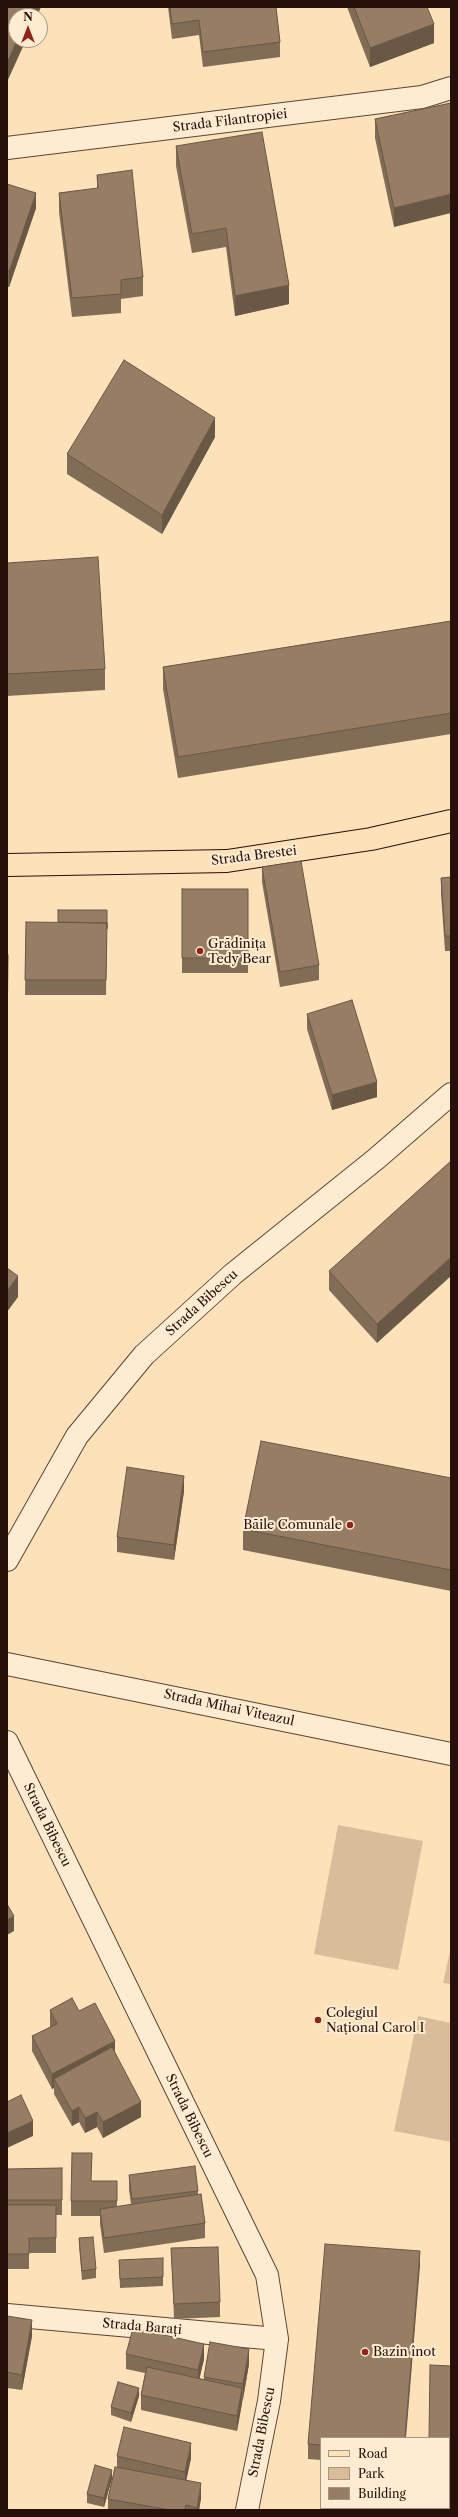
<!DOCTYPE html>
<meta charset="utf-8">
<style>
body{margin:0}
#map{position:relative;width:458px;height:2517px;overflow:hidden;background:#fde1b9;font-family:"Libre Caslon Text",serif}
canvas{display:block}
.frame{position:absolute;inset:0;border:8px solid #271008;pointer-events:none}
.legend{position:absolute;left:320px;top:2437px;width:130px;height:72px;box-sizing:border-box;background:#feecd2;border:1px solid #a89481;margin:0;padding:5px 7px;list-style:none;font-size:12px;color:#271008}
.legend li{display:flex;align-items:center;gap:8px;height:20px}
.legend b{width:20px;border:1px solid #a89481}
.north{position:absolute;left:8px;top:8px;width:40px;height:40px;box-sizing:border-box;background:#feecd2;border:1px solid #a89481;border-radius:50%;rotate:0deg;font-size:11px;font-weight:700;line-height:16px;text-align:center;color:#271008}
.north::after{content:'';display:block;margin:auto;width:14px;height:18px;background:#8f2418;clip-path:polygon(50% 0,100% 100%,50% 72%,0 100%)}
</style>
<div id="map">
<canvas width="458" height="2517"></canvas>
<div class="frame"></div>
<ul class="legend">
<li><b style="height:5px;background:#fde1b9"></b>Road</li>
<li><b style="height:11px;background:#d9bd9b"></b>Park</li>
<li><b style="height:11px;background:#967d64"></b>Building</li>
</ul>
<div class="north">N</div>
</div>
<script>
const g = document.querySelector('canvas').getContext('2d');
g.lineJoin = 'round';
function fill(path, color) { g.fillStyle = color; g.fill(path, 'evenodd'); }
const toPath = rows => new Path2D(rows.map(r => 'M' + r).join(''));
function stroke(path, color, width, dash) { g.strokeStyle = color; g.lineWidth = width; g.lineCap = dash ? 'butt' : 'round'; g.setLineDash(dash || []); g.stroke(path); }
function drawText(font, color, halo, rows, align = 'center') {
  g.font = font + ' "Libre Caslon Text",serif'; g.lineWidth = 4; g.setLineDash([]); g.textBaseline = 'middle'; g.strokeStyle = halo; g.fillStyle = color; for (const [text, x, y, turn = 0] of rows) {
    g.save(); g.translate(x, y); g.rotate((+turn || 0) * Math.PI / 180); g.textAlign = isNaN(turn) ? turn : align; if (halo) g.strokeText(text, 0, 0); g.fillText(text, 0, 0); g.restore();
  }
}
const green = toPath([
 [338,1825,423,1841,398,1970,314,1954],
 [451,1947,451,1984,443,1983],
 [418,2016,451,2023,451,2142,394,2131]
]);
const minor = toPath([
 [7,148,422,97,451,88],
 [7,1560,77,1436,144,1355,233,1274,376,1159,451,1094],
 [7,1664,451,1754],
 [7,1742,267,2275,277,2339,269,2401,247,2510],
 [7,2315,277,2339]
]);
const major = toPath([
 [7,865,227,861,371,839,451,821]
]);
const wall = toPath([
 [168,7,276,7,280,42,280,57,203,67,199,35,172,39],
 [347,7,427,7,434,43,370,67],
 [451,103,394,227,375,138,375,119],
 [176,146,289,304,235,316,226,247,192,253,176,166],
 [97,175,143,277,143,296,121,299,121,313,72,317,59,212,59,193,97,188],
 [7,184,36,208,9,287,7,287],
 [215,437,162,534,67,474,67,454],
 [7,563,105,669,105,690,7,696],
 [451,621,451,734,178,778,163,689,163,667],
 [262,867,319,965,319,980,280,987,262,882],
 [451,877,451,951,445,951,441,893,441,878],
 [182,889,248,889,248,973,182,973],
 [26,922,107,938,106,995,25,995],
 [307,1014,377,1097,332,1110,307,1029],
 [451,1161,377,1343,329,1290,329,1271],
 [451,1478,451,1591,243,1550,243,1529],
 [184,1491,174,1560,117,1552,117,1537],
 [50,2010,79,2011,115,2053,141,2117,103,2138,97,2127,85,2133,79,2122,72,2126,54,2094,54,2088,52,2089,32,2051,32,2036,50,2027],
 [62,2168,62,2215,56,2215,56,2253,29,2253,29,2269,7,2269,7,2169],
 [129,2175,198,2191,198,2194,205,2223,205,2238,104,2253,100,2224,100,2216,71,2216,71,2201,91,2181,117,2181,117,2207,131,2204,129,2190],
 [79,2238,96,2269,96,2278,82,2280,79,2246],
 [171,2248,220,2302,220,2317,174,2319],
 [119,2260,163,2277,163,2286,120,2288],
 [420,2266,321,2438,321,2460,308,2459,308,2444],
 [7,2316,32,2336,22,2390,7,2388],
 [126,2354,204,2359,199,2379,204,2380,204,2377,249,2364,243,2399,242,2403,237,2431,141,2410,141,2395,145,2373,126,2369],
 [451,2366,451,2490,449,2490,449,2438],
 [139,2396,131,2422,111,2415,111,2407],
 [117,2456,191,2458,186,2480,201,2498,199,2510,108,2510,108,2499,112,2478,104,2507,87,2503,87,2494,112,2478,117,2467]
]);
const shadedWall = toPath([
 [33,7,41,7,37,16,28,16],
 [434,24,434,43,370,67,370,48],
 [17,40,26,40,7,82,7,63],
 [36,193,36,208,9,287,9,272],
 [451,194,451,213,394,227,394,208],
 [289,285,289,304,235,316,235,296],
 [215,418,215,437,162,534,162,515],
 [377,1082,377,1097,332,1110,332,1095],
 [451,1257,451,1276,377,1343,377,1324],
 [18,1276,18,1297,7,1312,7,1291],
 [184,1476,184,1491,174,1560,174,1545],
 [14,1916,14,1931,7,1935,7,1920],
 [115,2041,115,2056,54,2079,54,2088,52,2089,52,2074],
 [141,2102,141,2117,103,2138,103,2122],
 [79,2107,79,2122,72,2126,72,2111],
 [97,2112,97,2127,85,2133,85,2118],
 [33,2121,33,2136,7,2148,7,2133],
 [420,2251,420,2266,406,2438,405,2438],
 [32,2320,32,2336,22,2390,22,2375],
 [204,2344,204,2359,198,2385,198,2370],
 [249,2349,249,2364,243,2399,243,2384],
 [139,2388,139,2396,131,2422,131,2413],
 [242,2388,242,2403,237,2431,237,2416],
 [191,2443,191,2458,185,2487,185,2472],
 [112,2470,112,2478,104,2507,104,2498],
 [201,2483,201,2498,199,2510,197,2510]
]);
const building = toPath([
 [7,7,33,7,28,16,16,16,16,40,17,40,7,63,7,7],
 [170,7,276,7,280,42,203,52,199,20,172,24,170,7],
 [354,7,427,7,434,24,370,48,354,7],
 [451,103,451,194,394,208,375,119,451,103],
 [262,132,289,285,235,296,226,228,192,234,176,146,262,132],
 [132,170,143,277,121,280,121,294,72,298,59,193,98,188,97,175,132,170],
 [7,184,36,193,9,272,7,271,7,184],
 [124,360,215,418,162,515,67,454,124,360],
 [98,557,105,669,7,674,7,563,98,557],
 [451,621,451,713,178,757,163,667,451,621],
 [301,861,319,965,280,972,262,867,301,861],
 [451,877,451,936,445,936,441,878,451,877],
 [182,889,248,889,248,958,182,958,182,889],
 [58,910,107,910,107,929,107,923,58,922,58,910],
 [26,922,107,923,106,980,25,980,26,922],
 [7,953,8,955,7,1039,7,953],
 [352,1000,377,1082,332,1095,307,1014,352,1000],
 [451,1161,451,1257,377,1324,329,1271,451,1161],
 [7,1268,18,1276,7,1291,7,1268],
 [261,1441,451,1478,451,1570,243,1529,261,1441],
 [127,1467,184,1476,174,1545,117,1537,127,1467],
 [7,1904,14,1916,7,1920,7,1904],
 [72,1998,79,2011,95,2003,115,2041,52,2074,32,2036,57,2024,50,2010,72,1998],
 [112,2047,141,2102,103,2122,97,2112,85,2118,79,2107,72,2111,54,2079,112,2047],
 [21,2095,33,2121,7,2133,7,2102,21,2095],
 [72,2153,92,2153,91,2181,117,2181,117,2201,71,2201,72,2153],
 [195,2166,198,2191,132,2199,129,2175,195,2166],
 [62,2168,62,2200,7,2200,7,2169,62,2168],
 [201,2194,205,2223,104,2238,100,2209,201,2194],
 [7,2205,56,2205,56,2238,29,2238,29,2254,7,2254,7,2205],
 [93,2237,96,2269,82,2271,79,2238,93,2237],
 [325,2244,420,2251,405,2438,321,2438,321,2445,308,2444,325,2244],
 [218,2247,220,2302,174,2304,171,2248,218,2247],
 [163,2258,163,2277,120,2279,119,2260,163,2258],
 [7,2316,32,2320,22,2375,7,2372,7,2316],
 [133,2328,204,2344,198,2370,126,2354,133,2328],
 [210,2342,249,2349,243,2384,204,2377,210,2342],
 [430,2365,451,2366,451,2469,449,2469,449,2438,429,2438,430,2365],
 [147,2367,242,2388,237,2416,141,2395,147,2367],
 [118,2382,139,2388,131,2413,111,2407,118,2382],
 [124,2427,191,2443,185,2472,117,2456,124,2427],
 [95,2465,112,2470,104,2498,87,2494,95,2465],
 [115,2467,201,2483,197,2508,186,2505,185,2510,170,2510,108,2499,115,2467]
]);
const markers = [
 [200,951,4,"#8f2418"],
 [350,1525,4,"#8f2418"],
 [318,2020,4,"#8f2418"],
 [365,2352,4,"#8f2418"]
];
const streetNames = [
 ["Strada Filantropiei",230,121,-7],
 ["Strada Brestei",254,856,-7],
 ["Strada Bibescu",202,1303,-42],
 ["Strada Mihai Viteazul",229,1708,12],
 ["Strada Bibescu",47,1825,64],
 ["Strada Bibescu",189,2116,64],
 ["Strada Barați",142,2327,5],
 ["Strada Bibescu",262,2432,-79]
];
const poiNames = [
 ["Grădinița",208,944],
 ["Tedy Bear",208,959],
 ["Băile Comunale",342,1525,"right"],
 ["Colegiul",326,2013],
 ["Național Carol I",326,2028],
 ["Bazin înot",373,2352]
];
fill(green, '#d9bd9b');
stroke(minor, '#5c4434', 24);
stroke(major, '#271008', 24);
stroke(minor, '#feecd2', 22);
stroke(major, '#fde1b9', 22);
fill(wall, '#816c56');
fill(shadedWall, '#695846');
fill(building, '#967d64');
stroke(building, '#695846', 1);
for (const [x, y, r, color] of markers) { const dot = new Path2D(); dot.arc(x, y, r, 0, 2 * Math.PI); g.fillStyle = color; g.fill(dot); stroke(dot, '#feecd2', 1.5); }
drawText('13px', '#271008', '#feecd2', streetNames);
drawText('13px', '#271008', '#feecd2', poiNames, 'left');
</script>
